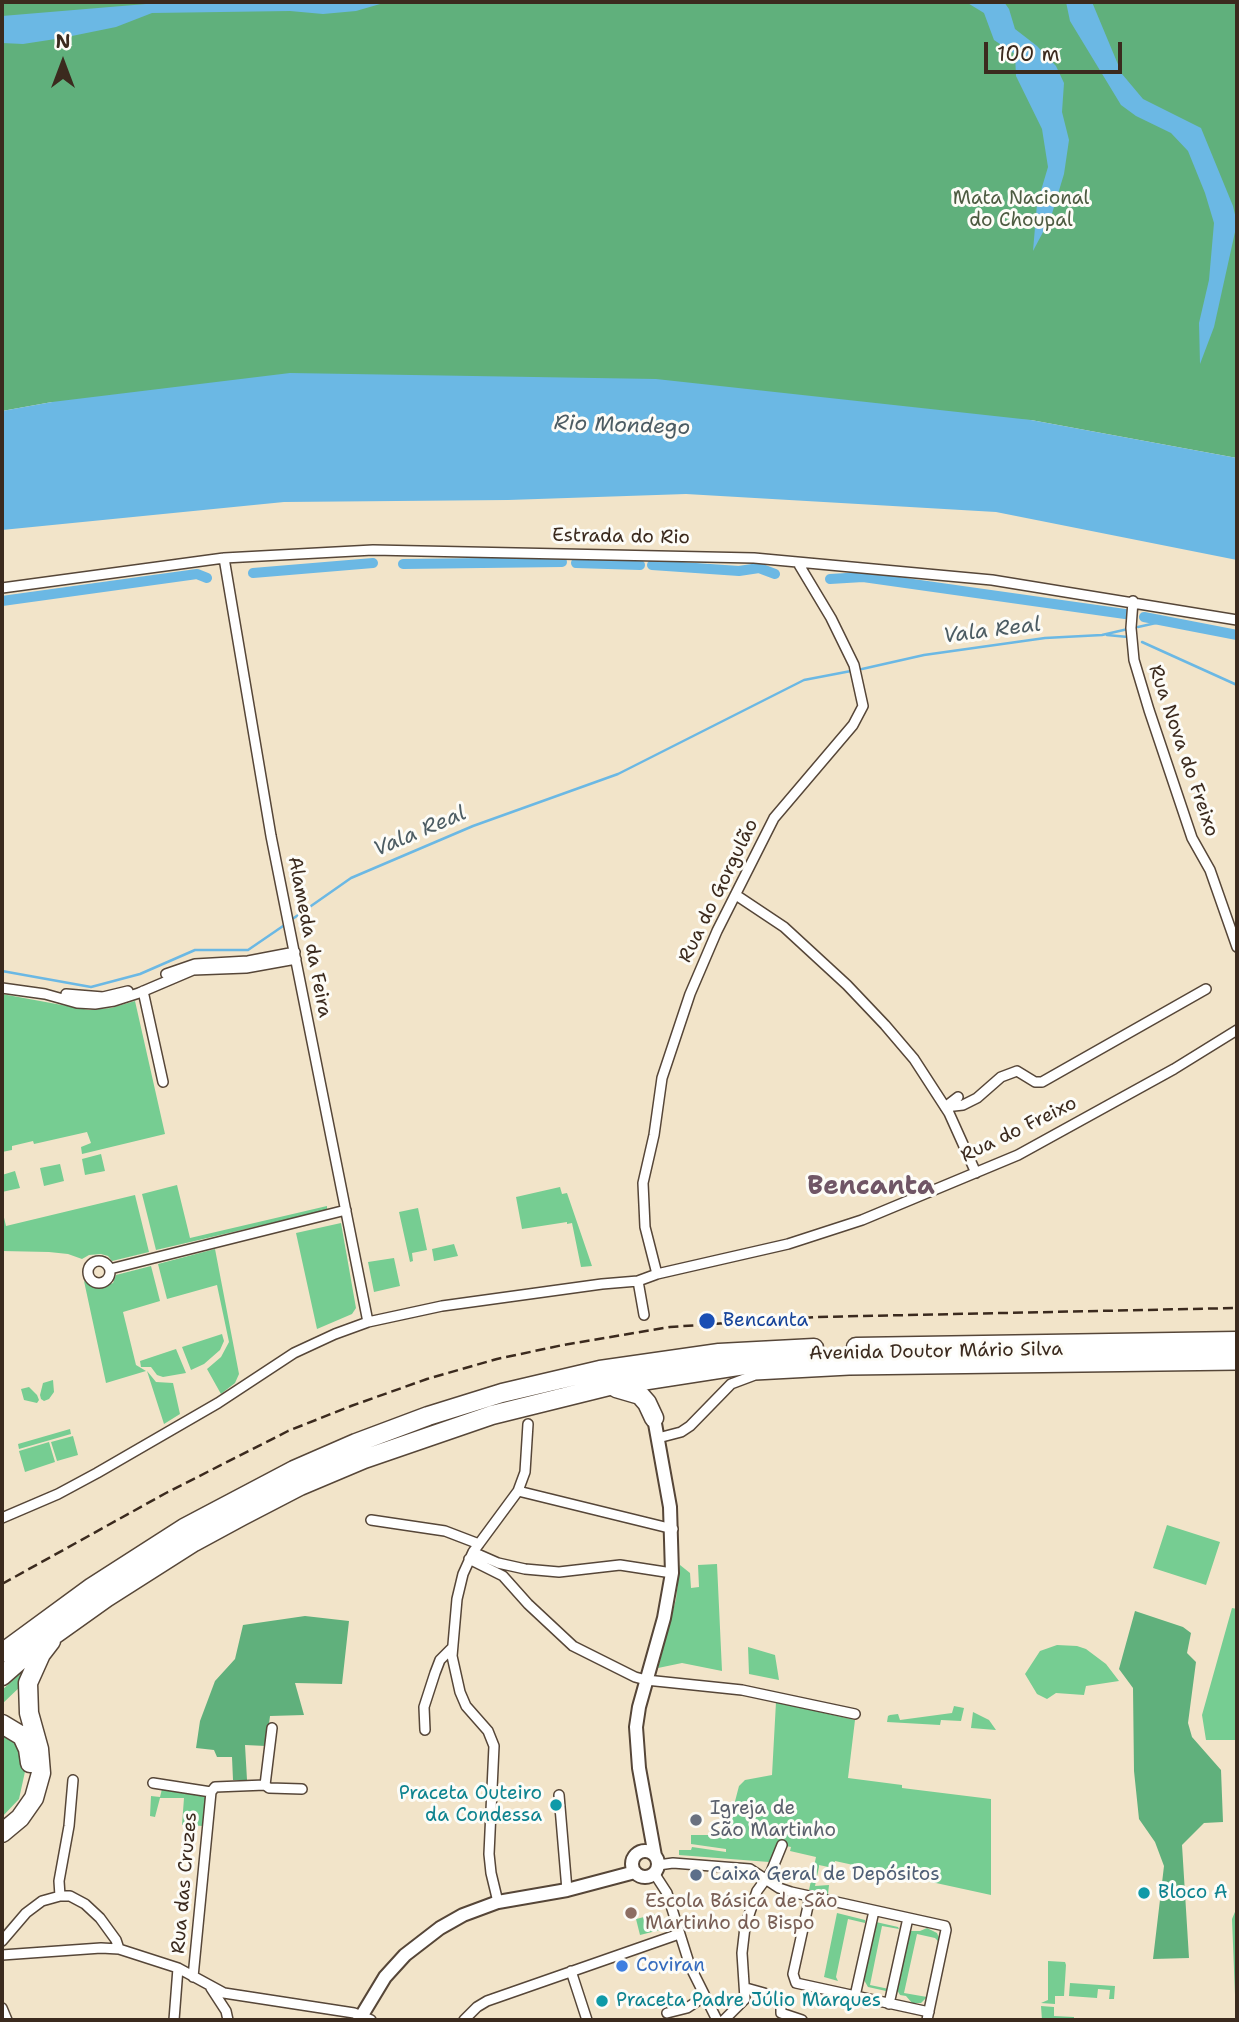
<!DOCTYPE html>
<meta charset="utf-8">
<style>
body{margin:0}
#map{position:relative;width:1239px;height:2022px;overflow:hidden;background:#f2e4c9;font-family:"Shantell Sans",sans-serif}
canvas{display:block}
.frame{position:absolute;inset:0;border:4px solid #3b2a1e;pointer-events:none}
.north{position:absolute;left:28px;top:28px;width:70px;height:70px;-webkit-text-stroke:5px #fdfcf7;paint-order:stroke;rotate:0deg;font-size:19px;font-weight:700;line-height:28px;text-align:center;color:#3b2a1e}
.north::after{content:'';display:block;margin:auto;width:24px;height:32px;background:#3b2a1e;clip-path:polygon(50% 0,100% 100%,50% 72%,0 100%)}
.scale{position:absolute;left:984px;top:42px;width:138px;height:32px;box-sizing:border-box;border:4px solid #3b2a1e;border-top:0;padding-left:9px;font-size:21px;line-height:24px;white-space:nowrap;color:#3b2a1e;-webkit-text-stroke:5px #fdfcf7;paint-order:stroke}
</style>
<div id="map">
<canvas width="1239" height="2022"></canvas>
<div class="frame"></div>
<div class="north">N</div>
<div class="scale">100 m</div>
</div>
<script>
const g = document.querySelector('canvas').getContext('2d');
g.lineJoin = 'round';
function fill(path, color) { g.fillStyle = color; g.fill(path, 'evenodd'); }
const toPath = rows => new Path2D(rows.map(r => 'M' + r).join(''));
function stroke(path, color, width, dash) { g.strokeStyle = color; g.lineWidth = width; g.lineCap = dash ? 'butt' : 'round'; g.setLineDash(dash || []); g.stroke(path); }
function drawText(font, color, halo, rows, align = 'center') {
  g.font = font + ' "Shantell Sans",sans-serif'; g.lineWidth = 6; g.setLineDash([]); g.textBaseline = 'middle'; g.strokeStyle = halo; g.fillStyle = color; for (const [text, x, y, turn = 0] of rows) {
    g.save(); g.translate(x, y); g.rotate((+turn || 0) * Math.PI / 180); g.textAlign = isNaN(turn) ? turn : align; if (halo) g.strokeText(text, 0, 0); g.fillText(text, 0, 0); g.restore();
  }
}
const green = toPath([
 [2,994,89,1010,111,1008,135,1001,165,1134,82,1154,81,1147,91,1143,87,1132,34,1144,33,1141,12,1146,12,1150,2,1152],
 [101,1154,105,1171,85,1175,82,1159],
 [60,1164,64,1181,44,1186,40,1168],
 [15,1171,20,1188,2,1192,2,1175],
 [177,1185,190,1238,327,1206,327,1210,156,1250,142,1194],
 [560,1187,562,1194,567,1193,592,1266,581,1267,572,1223,567,1224,567,1222,522,1229,516,1197],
 [135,1195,149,1252,112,1261,108,1256,101,1254,89,1255,82,1259,68,1254,49,1252,2,1251,2,1209,6,1226],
 [418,1208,427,1250,412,1253,413,1261,410,1262,399,1212],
 [341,1223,356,1308,352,1314,317,1329,296,1233],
 [454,1244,458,1256,434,1261,432,1249],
 [215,1249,239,1374,235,1383,221,1394,207,1369,221,1357,229,1342,217,1285,167,1299,158,1264],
 [394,1258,400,1286,374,1292,368,1262],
 [151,1266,160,1301,123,1312,136,1365,146,1371,106,1383,84,1281,95,1287,103,1287,113,1283,116,1275],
 [222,1334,224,1341,220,1350,204,1364,191,1370,182,1347],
 [176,1349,186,1373,163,1377,157,1375,151,1367,141,1367,140,1361],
 [147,1371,156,1382,173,1383,180,1414,164,1424],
 [53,1380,54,1392,49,1399,44,1401,41,1399,40,1395,43,1383],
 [29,1387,37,1395,39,1400,37,1403,24,1400,21,1389],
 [70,1429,71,1434,19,1449,18,1444],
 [73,1436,78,1455,57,1461,51,1442],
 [49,1442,55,1462,25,1472,19,1451],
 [1167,1525,1220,1542,1206,1585,1153,1568],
 [717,1564,722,1671,682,1663,658,1668,676,1599,680,1565,690,1573,691,1588,699,1587,698,1565],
 [1232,1608,1237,1609,1237,1740,1206,1740,1202,1715],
 [1057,1645,1077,1646,1086,1649,1106,1664,1119,1681,1086,1686,1084,1695,1056,1693,1047,1699,1037,1694,1025,1674,1040,1651],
 [748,1647,775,1655,779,1680,749,1674],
 [31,1664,23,1684,2,1704,2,1690],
 [776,1702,855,1720,848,1778,902,1785,902,1788,991,1799,991,1895,835,1861,833,1868,819,1865,819,1867,815,1886,829,1885,828,1894,809,1890,816,1857,790,1851,791,1847,777,1844,769,1862,679,1855,679,1850,691,1850,692,1847,726,1852,726,1849,691,1844,691,1835,712,1835,712,1830,725,1830,729,1809,733,1809,739,1786,745,1780,772,1775],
 [954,1706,964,1708,961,1721,941,1720,940,1725,887,1722,888,1716,890,1715,898,1714,900,1720,952,1713],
 [973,1712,989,1720,996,1730,971,1728],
 [2,1730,18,1739,26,1767,19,1799,2,1817],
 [162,1789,206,1797,204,1826,182,1825,184,1798,160,1798,155,1817,150,1816,151,1796,160,1797],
 [1237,1907,1237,2020,1236,2020,1232,1919],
 [660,1913,664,1929,640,1935,636,1919],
 [837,1913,865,1920,865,1923,848,1919,836,1977,838,1981,824,1977],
 [876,1922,898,1927,899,1929,882,1926,870,1985,889,1989,886,1991,868,1987,864,1980],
 [927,1928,937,1933,939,1938,938,1941,935,1938,917,1934,904,1993,927,1997,921,2003,912,2003,906,1996,900,1995,897,1990,910,1931,920,1931],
 [1048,1961,1065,1962,1066,1965,1064,1996,1055,1996,1055,2004,1041,2003,1048,2000],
 [1070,1983,1115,1986,1114,1999,1109,1999,1110,1990,1098,1989,1097,1998,1069,1996],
 [1041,2006,1054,2007,1054,2016,1074,2017,1074,2020,1042,2020]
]);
const forest = toPath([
 [2,2,1237,2,1237,458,1031,420,52,402,2,411],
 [1135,1611,1183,1627,1191,1633,1187,1653,1196,1662,1188,1723,1192,1737,1221,1770,1223,1822,1204,1823,1182,1845,1189,1958,1153,1959,1164,1866,1155,1842,1139,1819,1134,1771,1133,1688,1119,1669],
 [305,1616,349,1621,342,1684,295,1683,304,1715,270,1716,266,1746,245,1745,247,1780,233,1780,232,1757,217,1757,214,1750,196,1748,200,1721,215,1681,235,1659,243,1625]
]);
const water = toPath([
 [170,2,387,2,356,11,323,14,290,11,152,13,116,27,62,38,23,44,2,43,2,16],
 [966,2,1004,2,1009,9,1015,29,1037,46,1056,66,1064,83,1062,112,1069,140,1064,174,1051,217,1033,251,1037,204,1048,167,1042,129,1016,76,1015,54,994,40,984,13],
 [1066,2,1092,2,1122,74,1143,99,1201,128,1233,206,1237,223,1214,327,1200,364,1199,323,1209,280,1214,223,1205,193,1188,151,1171,133,1136,116,1121,105,1070,21],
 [290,373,656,379,1031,420,1237,458,1237,560,996,512,686,494,508,500,284,502,2,530,2,411,52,402]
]);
const stream = toPath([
 [1138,627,1165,621],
 [1107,635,1128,637],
 [1142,642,1237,685],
 [862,669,924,655,1045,638,1102,635,1128,629],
 [291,920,351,878,473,826,618,774,804,680,851,671],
 [2,971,91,987,140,974,195,950,248,950,286,924]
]);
const canal = toPath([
 [576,563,640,565],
 [403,564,562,562],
 [652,565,739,571,759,568,775,574],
 [253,573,373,563],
 [830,579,863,577,1125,614],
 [2,601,197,574,207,578],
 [1144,617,1237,635]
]);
const street = toPath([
 [224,558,271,836,368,1322],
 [2,588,224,558,373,550,754,558,992,580,1237,620],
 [1133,601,1131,628,1134,660,1149,710,1192,838,1210,870,1237,947],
 [736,895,784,927,847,985,885,1025,914,1059,949,1113,976,1173],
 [166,974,195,964,248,961,295,952],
 [2,988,45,994,77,1003,95,1004,114,1001,139,993,193,970,246,968,296,959],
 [143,991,163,1082],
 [66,994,103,997,128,991],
 [958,1097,945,1107,963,1105,977,1098,1001,1077,1017,1071,1035,1082,1042,1082,1206,989],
 '88 1272a11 11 0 1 1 22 0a11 11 0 1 1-22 0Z',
 [110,1269,346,1210],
 [657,1274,645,1227,643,1183,654,1135,662,1078,690,994,717,931,774,818,853,725,863,706,854,665,831,618,798,563],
 [638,1281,644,1315],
 [658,1438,681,1432,690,1426,731,1384,755,1375,849,1370,1237,1365],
 [518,1491,673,1529],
 [2,1518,58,1494,97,1473,218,1403,294,1353,335,1334,368,1322,442,1306,602,1284,638,1281,657,1274,788,1244,862,1220,1018,1155,1174,1069,1237,1030],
 [371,1520,445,1531,479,1544],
 [473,1552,498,1563,525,1569,559,1572,620,1565,672,1573],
 [469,1559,503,1576,528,1604,573,1646,635,1677,646,1680,742,1690,855,1714],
 [425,1730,424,1707,435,1673,440,1660,452,1648],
 [153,1783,211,1792,215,1787,265,1785,269,1788,302,1789],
 [265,1785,272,1728],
 [559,1795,567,1890],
 [658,1865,673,1863,750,1869,779,1888,791,1892,945,1926,946,1930,927,2020],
 [654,1873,667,1893,690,1966,717,2020],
 [60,1896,59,1881,69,1826,73,1780],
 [810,1897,793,1974,796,1983,929,2012],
 [498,1902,491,1873,489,1854,494,1746,488,1731,466,1706,460,1692,452,1656,457,1599,463,1574,473,1552,518,1491,525,1472,528,1424],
 [2,1941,26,1913,42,1901,60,1896,70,1896,85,1904,100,1918,116,1940,119,1949],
 [2,1955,101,1948,119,1949,178,1968,224,1993,354,2013,371,2020],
 [571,1971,587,2020],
 [193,1977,211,1792],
 [211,1988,226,2011,228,2020],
 [746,1988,764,1993,778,2001,781,2004,781,2013,802,2020],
 [855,1996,874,1911],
 [889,2004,908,1918],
 [2,2008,7,2020],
 [667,2013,687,2008,705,1996],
 [174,2020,178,1968],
 [464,2020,477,2007,487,2001,679,1934],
 [724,2020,745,1999,742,1953,745,1927,757,1891,771,1872,782,1845]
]);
const secondary = toPath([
 [654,1418,670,1507,672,1573,664,1618,639,1707,636,1727,639,1768,655,1856],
 '632 1864a13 13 0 1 1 26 0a13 13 0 1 1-26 0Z',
 [359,2020,385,1977,405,1955,440,1928,463,1915,498,1902,567,1890,635,1872]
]);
const highway = toPath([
 [856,1347,1237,1341],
 [616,1388,640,1395,647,1403,654,1418],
 [2,1653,92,1587,184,1528,294,1470,356,1443,428,1416,502,1393,600,1370,719,1353,814,1348],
 [2,1676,26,1655,106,1598,194,1542,242,1516,300,1486,364,1459,492,1415,609,1386,738,1366,796,1360,1237,1354],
 [2,1724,22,1736,28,1749,30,1763],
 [2,1833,20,1818,34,1798,41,1773,39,1749,29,1713,28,1683,41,1654,51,1641]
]);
const rail = toPath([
 [2,1584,166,1493,288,1431,351,1406,427,1379,497,1359,563,1345,670,1327,816,1317,1237,1308]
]);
const markers = [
 [707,1321,9,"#1a4fb4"],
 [556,1805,7,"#0f9aa8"],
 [696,1820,7,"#6b7280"],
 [696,1875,7,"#5c6f8a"],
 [1144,1893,7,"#0f9aa8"],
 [631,1913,7,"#8d6e63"],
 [622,1966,7,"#3f7fe0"],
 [602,2001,7,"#0f9aa8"]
];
const parkNames = [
 ["Mata Nacional",1021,199],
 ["do Choupal",1021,221]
];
const streetNames = [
 ["Estrada do Rio",621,537,1],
 ["Rua Nova do Freixo",1183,751,71],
 ["Rua do Gorgulão",719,891,-64],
 ["Alameda da Feira",309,937,79],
 ["Rua do Freixo",1019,1130,-26],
 ["Avenida Doutor Mário Silva",936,1352,-1],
 ["Rua das Cruzes",185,1883,-85]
];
const transitNames = [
 ["Bencanta",723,1321]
];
const cultureNames = [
 ["Praceta Outeiro",542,1794,"right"],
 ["da Condessa",542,1816,"right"],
 ["Bloco A",1158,1893],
 ["Praceta Padre Júlio Marques",616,2001]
];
const worshipNames = [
 ["Igreja de",710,1809],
 ["São Martinho",710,1831]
];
const serviceNames = [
 ["Caixa Geral de Depósitos",710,1875]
];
const educationNames = [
 ["Escola Básica de São",645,1902],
 ["Martinho do Bispo",645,1924]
];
const shopNames = [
 ["Coviran",636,1966]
];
const waterNames = [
 ["Rio Mondego",622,426,2],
 ["Vala Real",992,631,-7],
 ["Vala Real",420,832,-23]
];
const districtNames = [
 ["Bencanta",871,1187]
];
fill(green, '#76cd92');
fill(forest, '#60b07c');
fill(water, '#6bb8e4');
stroke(stream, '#6bb8e4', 2.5);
stroke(canal, '#6bb8e4', 10);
stroke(street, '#564638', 12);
stroke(secondary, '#564638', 16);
stroke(highway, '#564638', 21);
stroke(street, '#fff', 9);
stroke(secondary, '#fff', 12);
stroke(highway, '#fff', 18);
stroke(rail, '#3b2a1e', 2.5, [10, 5]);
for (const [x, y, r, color] of markers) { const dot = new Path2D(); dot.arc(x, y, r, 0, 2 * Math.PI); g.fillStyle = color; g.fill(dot); stroke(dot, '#fdfcf7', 2.5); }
drawText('19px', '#4d5b41', '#fdfcf7', parkNames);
drawText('19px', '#3b2a1e', '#fdfcf7', streetNames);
drawText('19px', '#164399', '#fdfcf7', transitNames, 'left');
drawText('19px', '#0d838f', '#fdfcf7', cultureNames, 'left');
drawText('19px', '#5b616d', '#fdfcf7', worshipNames, 'left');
drawText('19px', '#4e5e75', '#fdfcf7', serviceNames, 'left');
drawText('19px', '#785e54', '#fdfcf7', educationNames, 'left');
drawText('19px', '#366cbe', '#fdfcf7', shopNames, 'left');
drawText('italic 21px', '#4c5c63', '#fdfcf7', waterNames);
drawText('bold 26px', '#705666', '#fdfcf7', districtNames);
</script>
